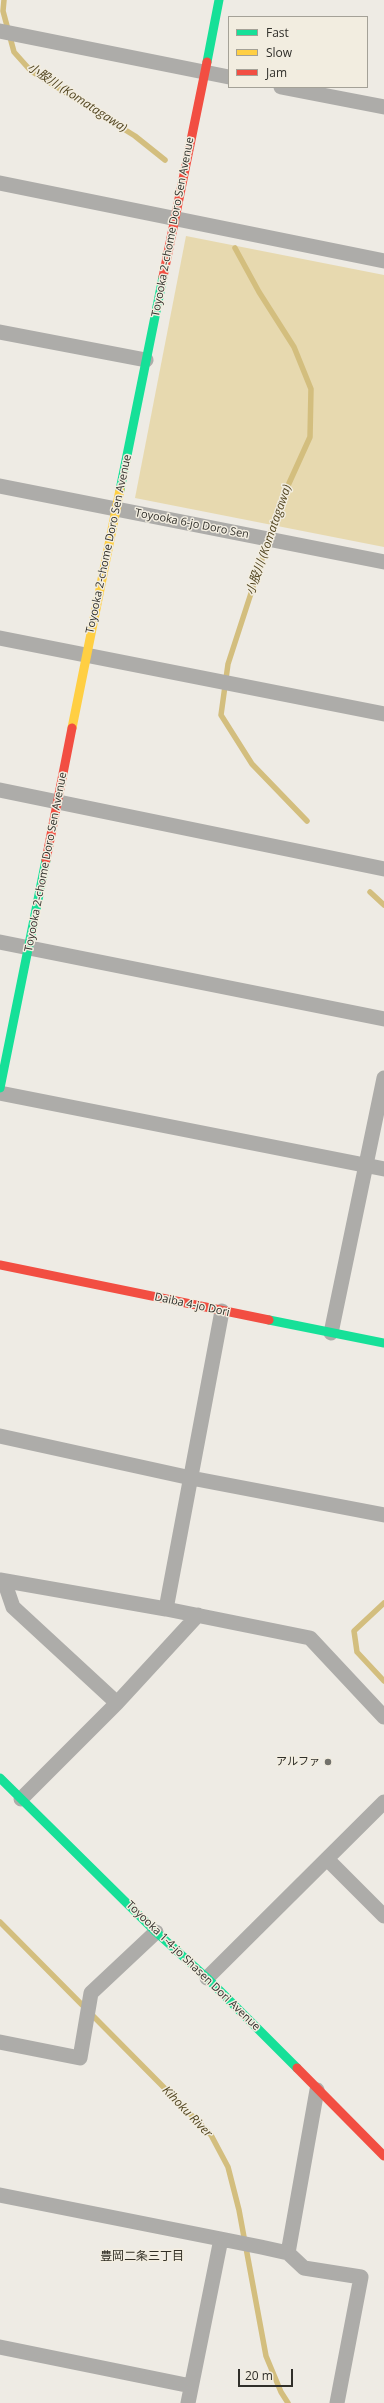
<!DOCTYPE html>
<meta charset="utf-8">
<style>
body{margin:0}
#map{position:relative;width:384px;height:2403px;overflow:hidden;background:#eeebe4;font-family:"Open Sans",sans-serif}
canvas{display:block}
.legend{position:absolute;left:228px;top:16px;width:140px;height:72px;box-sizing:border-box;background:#f2ede0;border:1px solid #a4a197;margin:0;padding:5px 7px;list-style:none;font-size:12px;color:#302f2a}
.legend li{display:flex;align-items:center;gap:8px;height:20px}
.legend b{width:20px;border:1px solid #a4a197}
.scale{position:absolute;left:238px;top:2369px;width:55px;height:18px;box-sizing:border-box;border:2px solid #302f2a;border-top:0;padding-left:5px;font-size:12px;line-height:14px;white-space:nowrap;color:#302f2a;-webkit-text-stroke:3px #f2ede0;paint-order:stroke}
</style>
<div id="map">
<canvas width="384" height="2403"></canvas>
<ul class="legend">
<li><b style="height:5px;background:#16e098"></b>Fast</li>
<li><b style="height:5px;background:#ffcf43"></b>Slow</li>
<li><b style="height:5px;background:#f24e42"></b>Jam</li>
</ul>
<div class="scale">20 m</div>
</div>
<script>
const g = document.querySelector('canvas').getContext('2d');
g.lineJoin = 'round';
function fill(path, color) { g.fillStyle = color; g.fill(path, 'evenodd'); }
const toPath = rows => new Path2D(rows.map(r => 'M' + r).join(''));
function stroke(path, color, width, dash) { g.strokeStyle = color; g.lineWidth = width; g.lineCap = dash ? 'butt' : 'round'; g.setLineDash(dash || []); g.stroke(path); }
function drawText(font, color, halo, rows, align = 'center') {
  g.font = font + ' "Open Sans","Noto Sans JP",sans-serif'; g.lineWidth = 3; g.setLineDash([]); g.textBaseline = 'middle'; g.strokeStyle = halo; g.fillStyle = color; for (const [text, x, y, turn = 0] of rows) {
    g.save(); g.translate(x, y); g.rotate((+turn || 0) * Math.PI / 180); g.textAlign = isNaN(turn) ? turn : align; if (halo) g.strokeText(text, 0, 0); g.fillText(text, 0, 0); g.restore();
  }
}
const green = toPath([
 [186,236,384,275,384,547,135,498]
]);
const stream = toPath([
 [4,0,3,11,14,52,31,71,135,136,165,160],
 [235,248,259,292,294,347,311,389,310,437,281,501,228,664,221,715,252,764,307,821],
 [370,892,384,905],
 [384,1603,354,1631,357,1652,384,1681],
 [0,1922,211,2135,228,2167,239,2210,266,2356,281,2392,288,2403]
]);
const street = toPath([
 [0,31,229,77],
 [281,87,384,107],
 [0,183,384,261],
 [0,332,146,360],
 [0,486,384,562],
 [0,638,384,714],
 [0,790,384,869],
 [0,942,384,1019],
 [0,1093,384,1169],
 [331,1333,384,1078],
 [0,1436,191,1478,384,1515],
 [0,1580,166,1609,310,1638,384,1717],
 [4,1581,13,1607,117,1703],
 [166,1609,222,1311],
 [21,1799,117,1703,198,1615],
 [327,1859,384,1916],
 [207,1978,384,1802],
 [0,2042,80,2058,91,1993,156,1932],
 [0,2195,261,2247,288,2253,304,2268,361,2277,337,2403],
 [288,2253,317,2090],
 [0,2347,191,2386],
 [188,2403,221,2239]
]);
const fast = toPath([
 [207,62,219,0],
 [120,490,163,277],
 [0,1088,46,860],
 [269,1320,384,1343],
 [0,1778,156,1932,207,1978,297,2068]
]);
const slow = toPath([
 [72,728,120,490]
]);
const jam = toPath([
 [163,277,207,62],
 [46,860,72,728],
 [0,1265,269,1320],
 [297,2068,384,2156]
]);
const markers = [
 [328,1762,4,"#72716b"]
];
const streetNames = [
 ["Toyooka 2-chome Doro Sen Avenue",173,227,-79],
 ["Toyooka 6-jo Doro Sen",192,524,11],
 ["Toyooka 2-chome Doro Sen Avenue",109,544,-78],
 ["Toyooka 2-chome Doro Sen Avenue",46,862,-79],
 ["Daiba 4-jo Dori",192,1305,12],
 ["Toyooka 1-4-jo Shasen Dori Avenue",193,1966,44]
];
const poiNames = [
 ["アルファ",320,1762]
];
const waterNames = [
 ["小股川 (Komatagawa)",77,98,33],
 ["小股川 (Komatagawa)",269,540,-71],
 ["Kihoku River",187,2112,46]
];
const neighbourhoodNames = [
 ["豊岡二条三丁目",142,2257]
];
fill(green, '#e7d9af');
stroke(stream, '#d3be7e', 5.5);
stroke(street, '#adaca9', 15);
stroke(fast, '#16e098', 9);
stroke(slow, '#ffcf43', 9);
stroke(jam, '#f24e42', 9);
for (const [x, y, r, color] of markers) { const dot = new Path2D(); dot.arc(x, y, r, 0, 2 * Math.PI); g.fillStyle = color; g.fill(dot); stroke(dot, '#f2ede0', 1.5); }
drawText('11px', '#302f2a', '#f2ede0', streetNames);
drawText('11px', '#302f2a', '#f2ede0', poiNames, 'right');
drawText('italic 12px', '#524520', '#f2ede0', waterNames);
drawText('12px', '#322f25', '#f2ede0', neighbourhoodNames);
</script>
